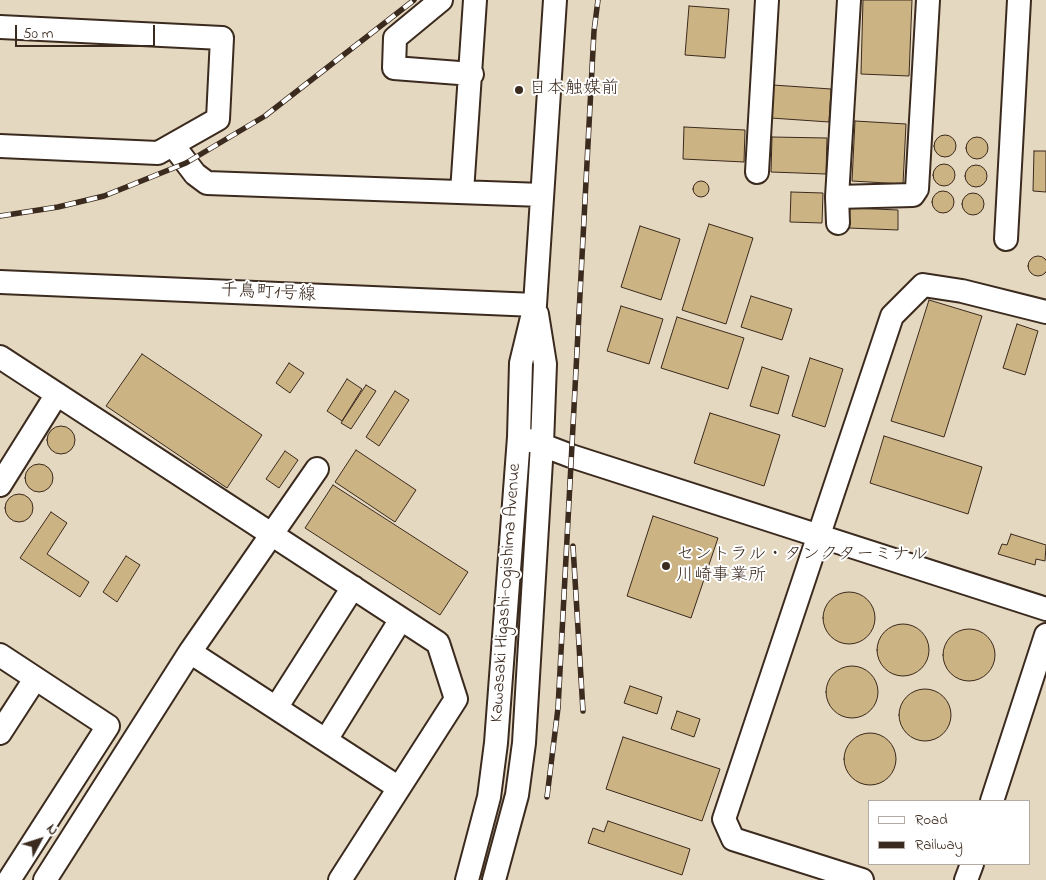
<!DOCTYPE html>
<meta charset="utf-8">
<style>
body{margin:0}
#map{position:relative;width:1046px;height:880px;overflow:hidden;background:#f0e8da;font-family:"Indie Flower",sans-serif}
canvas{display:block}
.legend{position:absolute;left:868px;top:800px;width:162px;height:65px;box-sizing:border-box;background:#fff;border:1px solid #b1aaa5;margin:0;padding:6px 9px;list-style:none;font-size:15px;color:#3b2a1e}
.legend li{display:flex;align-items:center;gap:10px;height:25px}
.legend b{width:25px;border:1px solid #b1aaa5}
.north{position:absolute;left:15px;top:815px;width:50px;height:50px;-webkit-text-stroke:4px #fff;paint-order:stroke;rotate:50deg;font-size:14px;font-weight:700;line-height:20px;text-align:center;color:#3b2a1e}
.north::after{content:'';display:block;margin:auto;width:18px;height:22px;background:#3b2a1e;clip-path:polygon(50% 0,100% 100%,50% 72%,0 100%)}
.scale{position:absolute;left:15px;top:25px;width:140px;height:22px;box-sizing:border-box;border:2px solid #3b2a1e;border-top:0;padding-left:6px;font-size:15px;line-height:18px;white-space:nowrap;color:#3b2a1e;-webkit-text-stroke:4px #fff;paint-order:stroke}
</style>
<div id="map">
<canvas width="1046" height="880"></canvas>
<ul class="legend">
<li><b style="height:6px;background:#fff"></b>Road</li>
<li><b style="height:6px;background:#3b2a1e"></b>Railway</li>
</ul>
<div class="north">N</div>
<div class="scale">50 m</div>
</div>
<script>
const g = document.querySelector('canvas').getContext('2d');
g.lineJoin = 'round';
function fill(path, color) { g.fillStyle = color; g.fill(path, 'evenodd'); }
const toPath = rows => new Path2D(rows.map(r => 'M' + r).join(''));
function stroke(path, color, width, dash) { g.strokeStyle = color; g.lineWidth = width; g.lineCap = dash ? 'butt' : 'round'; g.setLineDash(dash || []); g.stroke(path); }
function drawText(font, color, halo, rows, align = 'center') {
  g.font = font + ' "Indie Flower","Klee One",sans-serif'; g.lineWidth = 4; g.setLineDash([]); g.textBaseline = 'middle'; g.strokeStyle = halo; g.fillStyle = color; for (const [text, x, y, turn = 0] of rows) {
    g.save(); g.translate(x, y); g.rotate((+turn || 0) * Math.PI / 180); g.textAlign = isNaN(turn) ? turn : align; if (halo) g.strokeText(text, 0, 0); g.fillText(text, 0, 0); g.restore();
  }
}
const built = toPath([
 [0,0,1046,0,1046,880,0,880],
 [870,801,1030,801,1030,864,870,864]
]);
const building = toPath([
 [863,0,912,0,909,76,861,74,863,0],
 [689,6,729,9,725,58,685,55,689,6],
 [773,85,831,89,829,122,771,118,773,85],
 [855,121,906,124,903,184,852,181,855,121],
 [684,127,745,130,744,162,683,159,684,127],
 '934 146a11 11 0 1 1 22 0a11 11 0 1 1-22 0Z',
 [772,137,827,138,826,174,771,172,772,137],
 '966 148a11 11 0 1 1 22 0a11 11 0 1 1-22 0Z',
 [1034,151,1046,151,1046,192,1033,191,1034,151],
 '933 175a11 11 0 1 1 22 0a11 11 0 1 1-22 0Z',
 '965 176a11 11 0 1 1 22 0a11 11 0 1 1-22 0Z',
 '693 189a8 8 0 1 1 16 0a8 8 0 1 1-16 0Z',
 '932 202a11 11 0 1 1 22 0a11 11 0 1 1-22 0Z',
 [791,192,823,193,822,223,790,222,791,192],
 '962 204a11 11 0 1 1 22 0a11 11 0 1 1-22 0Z',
 [850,208,898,210,898,230,849,228,850,208],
 [709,224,753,238,726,324,682,310,709,224],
 [640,226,680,239,661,300,621,287,640,226],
 '1028 266a10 10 0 1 1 20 0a10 10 0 1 1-20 0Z',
 [751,296,792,309,782,340,741,327,751,296],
 [929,300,982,316,944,437,891,421,929,300],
 [621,306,663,319,649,364,607,351,621,306],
 [677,317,744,338,728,389,661,368,677,317],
 [1017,324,1038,331,1025,375,1003,368,1017,324],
 [142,354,262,435,227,488,106,406,142,354],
 [810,358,843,369,825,427,792,416,810,358],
 [289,363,304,373,290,393,276,383,289,363],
 [762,367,789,376,778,414,750,406,762,367],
 [347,379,362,389,342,421,327,411,347,379],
 [366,385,376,391,351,429,341,423,366,385],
 [395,391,409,400,379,446,366,437,395,391],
 [710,413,780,435,764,486,694,463,710,413],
 '47 440a14 14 0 1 1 28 0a14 14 0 1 1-28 0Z',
 [884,436,982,467,968,514,870,483,884,436],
 [356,450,416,490,395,522,335,482,356,450],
 [285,451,298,460,279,488,266,479,285,451],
 '25 478a14 14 0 1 1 28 0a14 14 0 1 1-28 0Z',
 [333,485,468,572,440,615,305,528,333,485],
 '5 508a14 14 0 1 1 28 0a14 14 0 1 1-28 0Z',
 [51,512,67,523,47,554,89,582,80,597,20,558,51,512],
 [653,516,718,538,691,618,627,596,653,516],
 [1011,534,1046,545,1045,561,1036,559,1035,565,998,554,1002,544,1007,545,1011,534],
 [126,556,140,565,117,602,103,592,126,556],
 '823 618a26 26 0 1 1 52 0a26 26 0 1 1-52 0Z',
 '877 650a26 26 0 1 1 52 0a26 26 0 1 1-52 0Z',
 '943 655a26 26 0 1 1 52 0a26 26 0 1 1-52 0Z',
 '826 692a26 26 0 1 1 52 0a26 26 0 1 1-52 0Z',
 [630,686,662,697,657,714,624,703,630,686],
 '899 715a26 26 0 1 1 52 0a26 26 0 1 1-52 0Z',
 [677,711,700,719,694,737,671,729,677,711],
 '844 759a26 26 0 1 1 52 0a26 26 0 1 1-52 0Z',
 [623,737,720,769,702,821,606,789,623,737],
 [608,821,690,849,682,875,588,843,593,828,604,832,608,821]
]);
const minor = toPath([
 [441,0,395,38,394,68,472,74],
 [0,27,222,38,218,119,158,153,0,146],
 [173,145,195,174,207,183,542,195],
 [757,172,767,0],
 [462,192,475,0],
 [837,197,913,195,917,189,928,0],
 [838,223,837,197,849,0],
 [1006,239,1019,0],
 [0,282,535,305],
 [0,357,438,643,456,699,340,880],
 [529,440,571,456,1046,609],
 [0,485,57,394],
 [190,652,399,788],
 [0,655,108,726,9,880],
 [276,708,353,587],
 [0,733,35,679],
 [326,740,401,619],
 [992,801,1046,635],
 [45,880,190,652,317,469],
 [467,880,489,797,496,743,519,437,521,363,535,305,555,0],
 [494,880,517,795,524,743,542,444,545,364,537,314],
 [862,880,733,839,724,819,892,316,923,285,962,291,1046,312],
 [966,880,972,864]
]);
const rail = toPath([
 [0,216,58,207,104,196,186,163,265,116,414,0],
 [573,546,583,711],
 [547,797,558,708,594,31,598,0]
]);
const markers = [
 [519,90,5,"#3b2a1e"],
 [666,566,5,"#3b2a1e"]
];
const poiNames = [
 ["日本触媒前",529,90],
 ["セントラル・タンクターミナル",676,556],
 ["川崎事業所",676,577]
];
const streetNames = [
 ["千鳥町1号線",268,294,3],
 ["Kawasaki Higashi-Ogishima Avenue",507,593,-86]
];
fill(built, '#e5d8c0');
fill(building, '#ccb383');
stroke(building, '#3b2a1e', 1);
stroke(minor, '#3b2a1e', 26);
stroke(minor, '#fff', 22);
stroke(rail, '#3b2a1e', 5.5);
stroke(rail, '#fff', 4, [11]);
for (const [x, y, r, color] of markers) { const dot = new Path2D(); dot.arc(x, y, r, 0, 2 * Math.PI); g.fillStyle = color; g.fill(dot); stroke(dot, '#fff', 2); }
drawText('18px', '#3b2a1e', '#fff', poiNames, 'left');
drawText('18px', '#3b2a1e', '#fff', streetNames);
</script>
